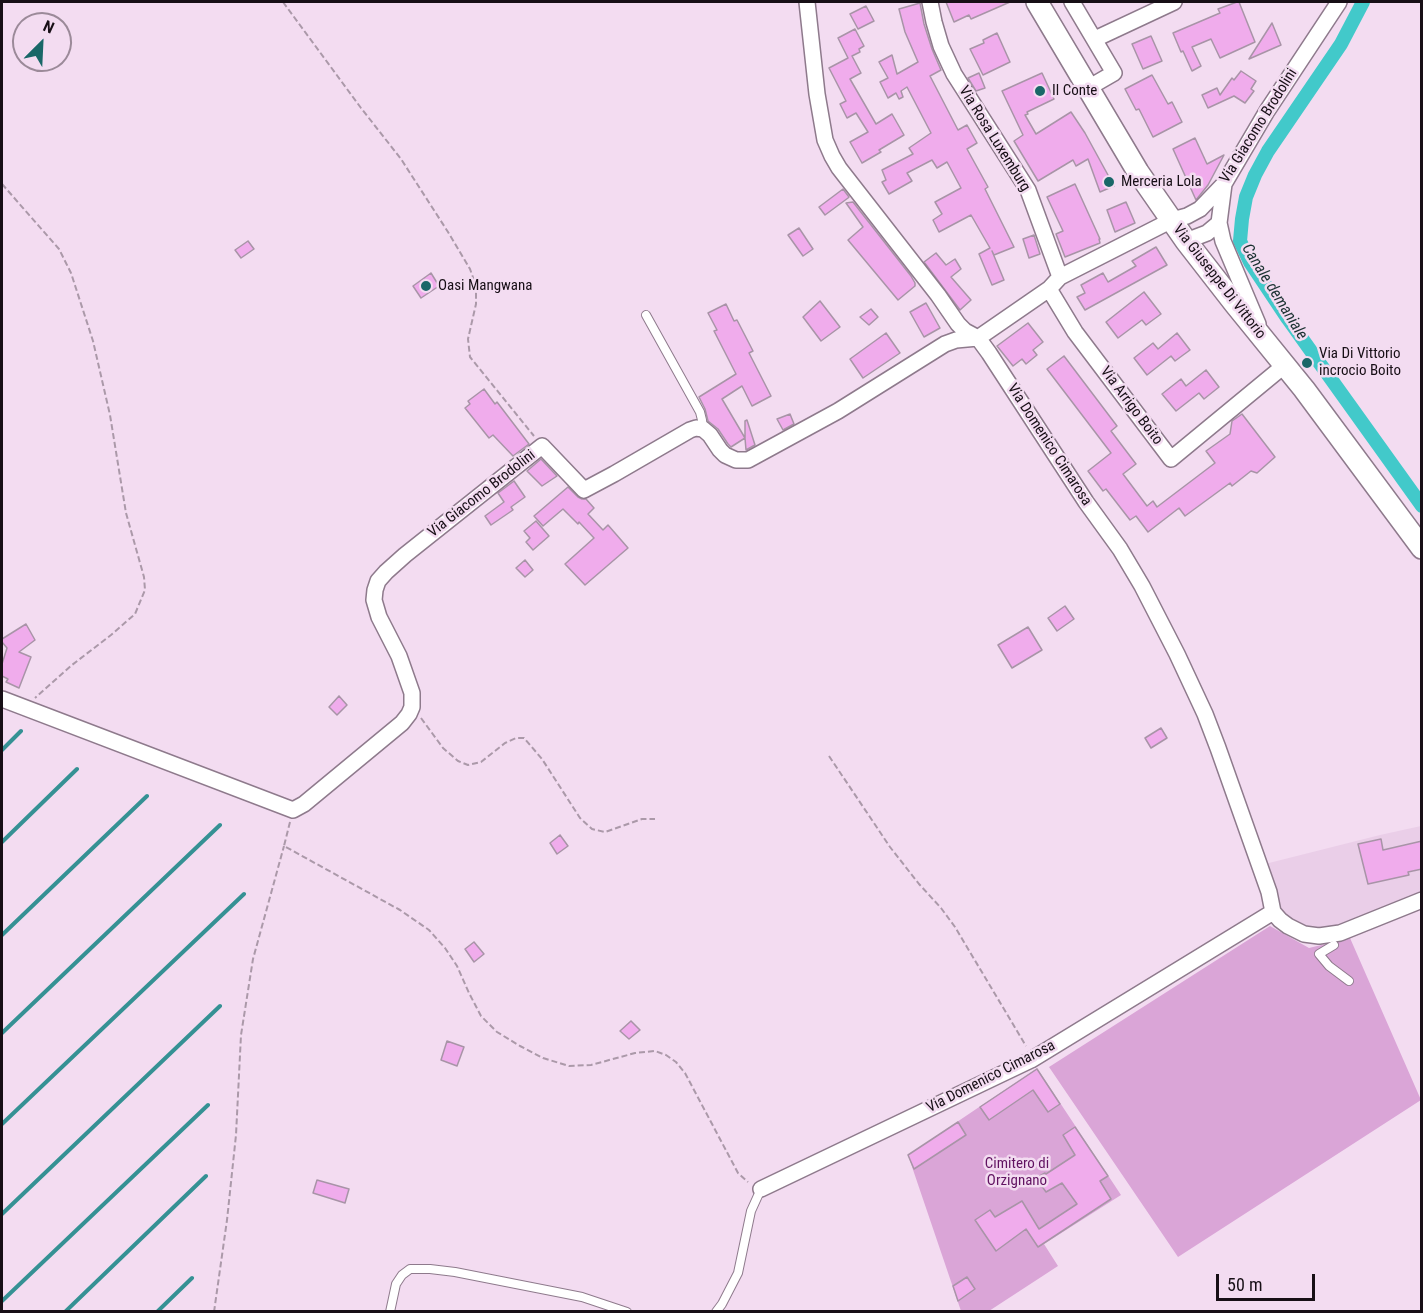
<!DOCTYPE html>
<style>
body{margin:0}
#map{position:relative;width:1423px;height:1313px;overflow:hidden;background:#f3dcf1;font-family:"Roboto Condensed",sans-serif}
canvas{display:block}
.frame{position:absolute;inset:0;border:3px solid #170f16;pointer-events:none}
.north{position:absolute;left:12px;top:12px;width:60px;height:60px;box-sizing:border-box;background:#f3dcf1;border:2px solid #9b8a99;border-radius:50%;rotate:24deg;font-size:16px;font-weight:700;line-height:24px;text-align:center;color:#170f16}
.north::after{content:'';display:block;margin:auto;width:21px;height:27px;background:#196768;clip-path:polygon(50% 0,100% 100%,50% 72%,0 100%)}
.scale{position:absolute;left:1216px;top:1274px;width:99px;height:27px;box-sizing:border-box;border:3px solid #170f16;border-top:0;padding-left:8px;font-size:18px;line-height:21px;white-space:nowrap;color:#170f16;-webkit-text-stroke:4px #f3dcf1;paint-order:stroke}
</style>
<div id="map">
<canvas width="1423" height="1313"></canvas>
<div class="frame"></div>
<div class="north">N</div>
<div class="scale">50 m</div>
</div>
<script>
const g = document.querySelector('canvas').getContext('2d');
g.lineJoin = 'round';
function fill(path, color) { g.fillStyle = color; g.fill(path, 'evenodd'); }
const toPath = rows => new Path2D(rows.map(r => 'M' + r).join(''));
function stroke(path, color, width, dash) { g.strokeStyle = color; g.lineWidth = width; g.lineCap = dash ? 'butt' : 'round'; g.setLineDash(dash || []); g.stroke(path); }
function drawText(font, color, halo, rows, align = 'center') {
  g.font = font + ' "Roboto Condensed",sans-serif'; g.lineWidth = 5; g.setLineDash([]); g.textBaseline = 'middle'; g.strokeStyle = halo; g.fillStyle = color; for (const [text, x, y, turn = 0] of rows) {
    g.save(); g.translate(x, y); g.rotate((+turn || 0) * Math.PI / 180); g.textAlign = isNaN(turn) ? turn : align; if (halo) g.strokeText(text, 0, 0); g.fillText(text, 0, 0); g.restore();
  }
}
const built = toPath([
 [1421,826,1421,891,1326,929,1311,929,1296,922,1282,910,1265,864,1380,835]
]);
const green = toPath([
 [1270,926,1309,948,1350,938,1421,1100,1178,1257,1049,1067],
 [1037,1068,1121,1195,1044,1244,1058,1266,989,1311,961,1311,908,1155]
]);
const stream = toPath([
 [2,750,21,731],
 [2,842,77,769],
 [2,935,147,796],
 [2,1033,220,825],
 [2,1124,244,894],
 [2,1214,220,1006],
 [2,1301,208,1105],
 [65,1312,206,1176],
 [157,1312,192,1278]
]);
const canal = toPath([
 [1363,2,1341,44,1268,151,1255,175,1246,197,1242,219,1240,241,1250,262,1288,319,1422,506]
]);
const building = toPath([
 [946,2,1010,2,971,19,969,15,954,22,946,2],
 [1237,2,1239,2,1255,42,1220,58,1211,39,1192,47,1201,66,1192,71,1183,51,1181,52,1173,33,1220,13,1218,9,1237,2],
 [920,3,924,24,932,49,941,70,930,76,958,130,967,125,977,143,967,149,988,187,985,189,1014,247,994,255,992,251,1004,280,992,285,979,254,990,248,971,215,939,232,933,220,942,214,935,202,961,188,947,162,937,168,932,160,907,173,912,181,889,194,882,182,886,180,882,170,913,154,909,148,931,133,907,87,901,91,903,97,899,99,896,93,888,98,880,82,888,78,879,62,892,55,897,74,918,62,905,32,899,9,920,3],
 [866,6,874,21,858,29,850,14,866,6],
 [1272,23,1281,45,1249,59,1272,23],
 [855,29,864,46,859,49,860,52,852,56,861,73,850,79,876,124,892,114,904,135,879,150,881,152,862,163,850,142,868,132,856,113,847,118,840,104,846,101,829,68,848,58,838,38,855,29],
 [997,33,1010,62,983,75,970,49,984,43,983,40,997,33],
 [1151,36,1162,61,1143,69,1132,44,1151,36],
 [1241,71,1256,81,1251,89,1254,91,1245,103,1234,96,1208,108,1202,95,1217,88,1220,95,1232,78,1234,80,1241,71],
 [979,73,985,88,976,91,968,78,979,73],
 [1042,73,1054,99,1027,112,1028,114,1025,115,1036,134,1071,112,1085,133,1114,186,1100,192,1088,159,1076,166,1073,160,1038,181,1014,141,1023,135,1002,91,1042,73],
 [1152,75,1168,104,1172,102,1182,122,1153,137,1139,109,1136,110,1125,89,1152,75],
 [1195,138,1207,164,1224,155,1208,185,1196,200,1173,149,1195,138],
 [1075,184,1100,239,1099,239,1100,243,1065,257,1056,234,1063,231,1047,197,1075,184],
 [843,189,849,197,848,198,825,215,819,207,843,189],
 [853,202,911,276,915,283,915,286,898,300,848,240,863,227,846,203,853,202],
 [1126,202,1135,223,1115,232,1107,210,1126,202],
 [799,228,813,249,803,256,788,235,799,228],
 [1034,235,1040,254,1029,258,1023,239,1034,235],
 [248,241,254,249,241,258,235,250,248,241],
 [1156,247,1167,265,1085,310,1077,297,1085,293,1081,285,1103,273,1108,282,1136,266,1132,261,1156,247],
 [936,253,946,265,955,259,961,269,951,277,971,300,960,310,924,262,936,253],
 [431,273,439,286,421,298,413,286,431,273],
 [1144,292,1161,314,1146,325,1142,320,1118,338,1106,322,1144,292],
 [820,301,840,327,821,341,803,317,820,301],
 [926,303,940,328,924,337,910,312,926,303],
 [726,304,734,321,737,320,753,351,749,353,771,396,752,406,742,386,722,399,745,438,745,421,747,420,755,445,746,450,745,438,731,447,728,444,718,429,708,421,705,409,699,397,736,374,714,331,717,330,708,313,726,304],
 [871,309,878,317,869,325,860,317,871,309],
 [1028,323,1043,342,1033,350,1037,355,1026,364,1022,359,1013,366,997,346,1028,323],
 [886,333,900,353,863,378,850,359,886,333],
 [1177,333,1190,350,1175,361,1171,356,1147,375,1134,358,1153,343,1158,349,1177,333],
 [1064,356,1117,426,1111,431,1136,464,1123,474,1147,506,1153,501,1157,507,1215,463,1206,451,1230,434,1232,421,1242,414,1275,457,1257,473,1251,471,1232,486,1230,483,1185,516,1179,508,1148,532,1136,516,1130,520,1106,489,1103,491,1088,471,1111,453,1047,369,1064,356],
 [1206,370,1219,387,1204,399,1199,393,1176,411,1162,394,1181,379,1186,386,1206,370],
 [484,389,495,404,497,402,529,444,513,456,493,435,489,438,465,408,470,404,468,401,484,389],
 [790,414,794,424,783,430,777,419,790,414],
 [541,459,557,476,542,486,527,471,541,459],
 [514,481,525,497,511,507,513,510,491,525,485,516,504,502,498,493,514,481],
 [568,487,578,497,582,499,586,499,594,508,588,514,603,530,608,525,628,548,585,585,565,564,594,538,579,522,578,524,563,509,543,526,534,516,568,487],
 [536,521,549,536,533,550,526,542,530,538,524,531,536,521],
 [525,560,533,570,525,577,516,568,525,560],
 [1065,606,1074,619,1057,631,1048,618,1065,606],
 [26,624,35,640,19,652,31,657,19,688,6,682,8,679,2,676,2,664,7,648,2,642,2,639,26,624],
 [1028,627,1042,650,1012,668,998,645,1028,627],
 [339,696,347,705,337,715,329,707,339,696],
 [1161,728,1167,738,1151,748,1145,738,1161,728],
 [560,835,568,846,557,854,550,843,560,835],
 [1381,839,1383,850,1422,841,1422,869,1408,872,1409,875,1368,884,1358,844,1381,839],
 [474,942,484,954,474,962,465,949,474,942],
 [631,1021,640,1030,629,1039,620,1031,631,1021],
 [447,1041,464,1047,457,1066,441,1060,447,1041],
 [1037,1069,1060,1104,1048,1112,1033,1090,989,1120,980,1107,1037,1069],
 [958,1122,966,1135,914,1169,908,1155,958,1122],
 [1075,1127,1108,1176,1100,1181,1111,1199,1038,1247,1026,1229,996,1251,975,1220,990,1210,995,1217,1022,1201,1039,1229,1077,1204,1062,1183,1046,1192,1036,1178,1045,1173,1046,1174,1075,1155,1063,1135,1075,1127],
 [317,1180,349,1189,345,1203,313,1193,317,1180],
 [967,1277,975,1289,958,1301,953,1286,967,1277]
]);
const path = toPath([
 [283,2,361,108,401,159,448,232,470,269,476,286,476,304,468,339,470,357,534,436],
 [2,184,59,249,71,273,93,341,110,415,126,513,144,577,145,590,135,614,111,635,72,665,35,698],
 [421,718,443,748,458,761,468,765,481,762,505,743,516,738,524,738,542,759,580,818,592,829,605,832,642,819,655,819],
 [829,756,890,847,919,884,941,908,955,927,1026,1046],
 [290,822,284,846,400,910,429,930,445,948,457,966,469,993,481,1016,497,1032,520,1046,543,1058,569,1066,591,1065,635,1053,655,1051,666,1055,676,1062,685,1073,738,1173,748,1182],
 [214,1312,227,1220,236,1135,241,1035,253,959,284,846]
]);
const service = toPath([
 [646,315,700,412,702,420,703,429],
 [1334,945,1319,954,1329,966,1349,981],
 [390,1312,396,1284,402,1275,410,1269,430,1269,455,1272,582,1297,627,1312],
 [716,1312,722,1304,738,1273,751,1211,761,1189]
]);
const minor = toPath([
 [807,2,817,94,825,140,832,156,839,168,938,295,958,324,965,331,978,338,989,353,1086,502,1120,549,1142,586,1177,654,1205,714,1218,748,1269,892,1273,912,1280,920,1288,926,1304,934,1319,936,1340,933,1422,900],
 [930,2,934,22,941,46,954,74,1028,190,1060,277],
 [1072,2,1114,73,1088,88],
 [1095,39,1174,2],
 [1224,184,1219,223,1223,241,1258,324],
 [1186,241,1207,233,1219,223],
 [1049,289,1075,332,1171,459,1285,365],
 [2,699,293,810,304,804,402,723,409,714,412,707,412,693,399,656,379,617,374,600,375,590,378,581,386,572,405,555,542,446,584,490,614,474,690,430,696,428,703,429,710,435,720,450,725,455,736,460,748,460,838,411,945,344,956,340,978,338,1049,289,1060,277,1172,220,1187,216,1200,209,1224,184,1267,111,1339,2],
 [761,1189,1031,1060,1273,912]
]);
const secondary = toPath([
 [1037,2,1138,172,1186,241,1235,304,1304,389,1422,548]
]);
const markers = [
 [1040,91,6,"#196768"],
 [1109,182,6,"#196768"],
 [426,286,6,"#196768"],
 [1307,363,6,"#196768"]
];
const poiNames = [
 ["Il Conte",1052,91],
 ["Merceria Lola",1121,182],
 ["Oasi Mangwana",438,286],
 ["Via Di Vittorio",1319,354],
 ["incrocio Boito",1319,371]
];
const streetNames = [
 ["Via Giacomo Brodolini",1259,126,-58],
 ["Via Rosa Luxemburg",994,139,58],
 ["Via Giuseppe Di Vittorio",1219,282,52],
 ["Via Arrigo Boito",1131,406,53],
 ["Via Domenico Cimarosa",1049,445,57],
 ["Via Giacomo Brodolini",482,494,-38],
 ["Via Domenico Cimarosa",991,1077,-27]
];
const parkNames = [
 ["Cimitero di",1017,1164],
 ["Orzignano",1017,1181]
];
const waterNames = [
 ["Canale demaniale",1274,292,58]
];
fill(built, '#eacee8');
fill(green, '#daa5d7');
stroke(stream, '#359194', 4);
stroke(canal, '#42c9ca', 14);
fill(building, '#f0acec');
stroke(building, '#a894a7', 1.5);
stroke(service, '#8e7a8c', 10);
stroke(minor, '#8e7a8c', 18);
stroke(secondary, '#8e7a8c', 24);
stroke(path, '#ab99a9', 2, [6, 3]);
stroke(service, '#fff', 8);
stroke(minor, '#fff', 15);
stroke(secondary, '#fff', 21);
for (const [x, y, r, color] of markers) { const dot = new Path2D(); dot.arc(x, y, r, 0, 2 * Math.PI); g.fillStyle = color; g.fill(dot); stroke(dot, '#f3dcf1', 2); }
drawText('15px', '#170f16', '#f3dcf1', poiNames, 'left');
drawText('15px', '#170f16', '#f3dcf1', streetNames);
drawText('15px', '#611261', '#f3dcf1', parkNames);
drawText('italic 16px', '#1a3131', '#f3dcf1', waterNames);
</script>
